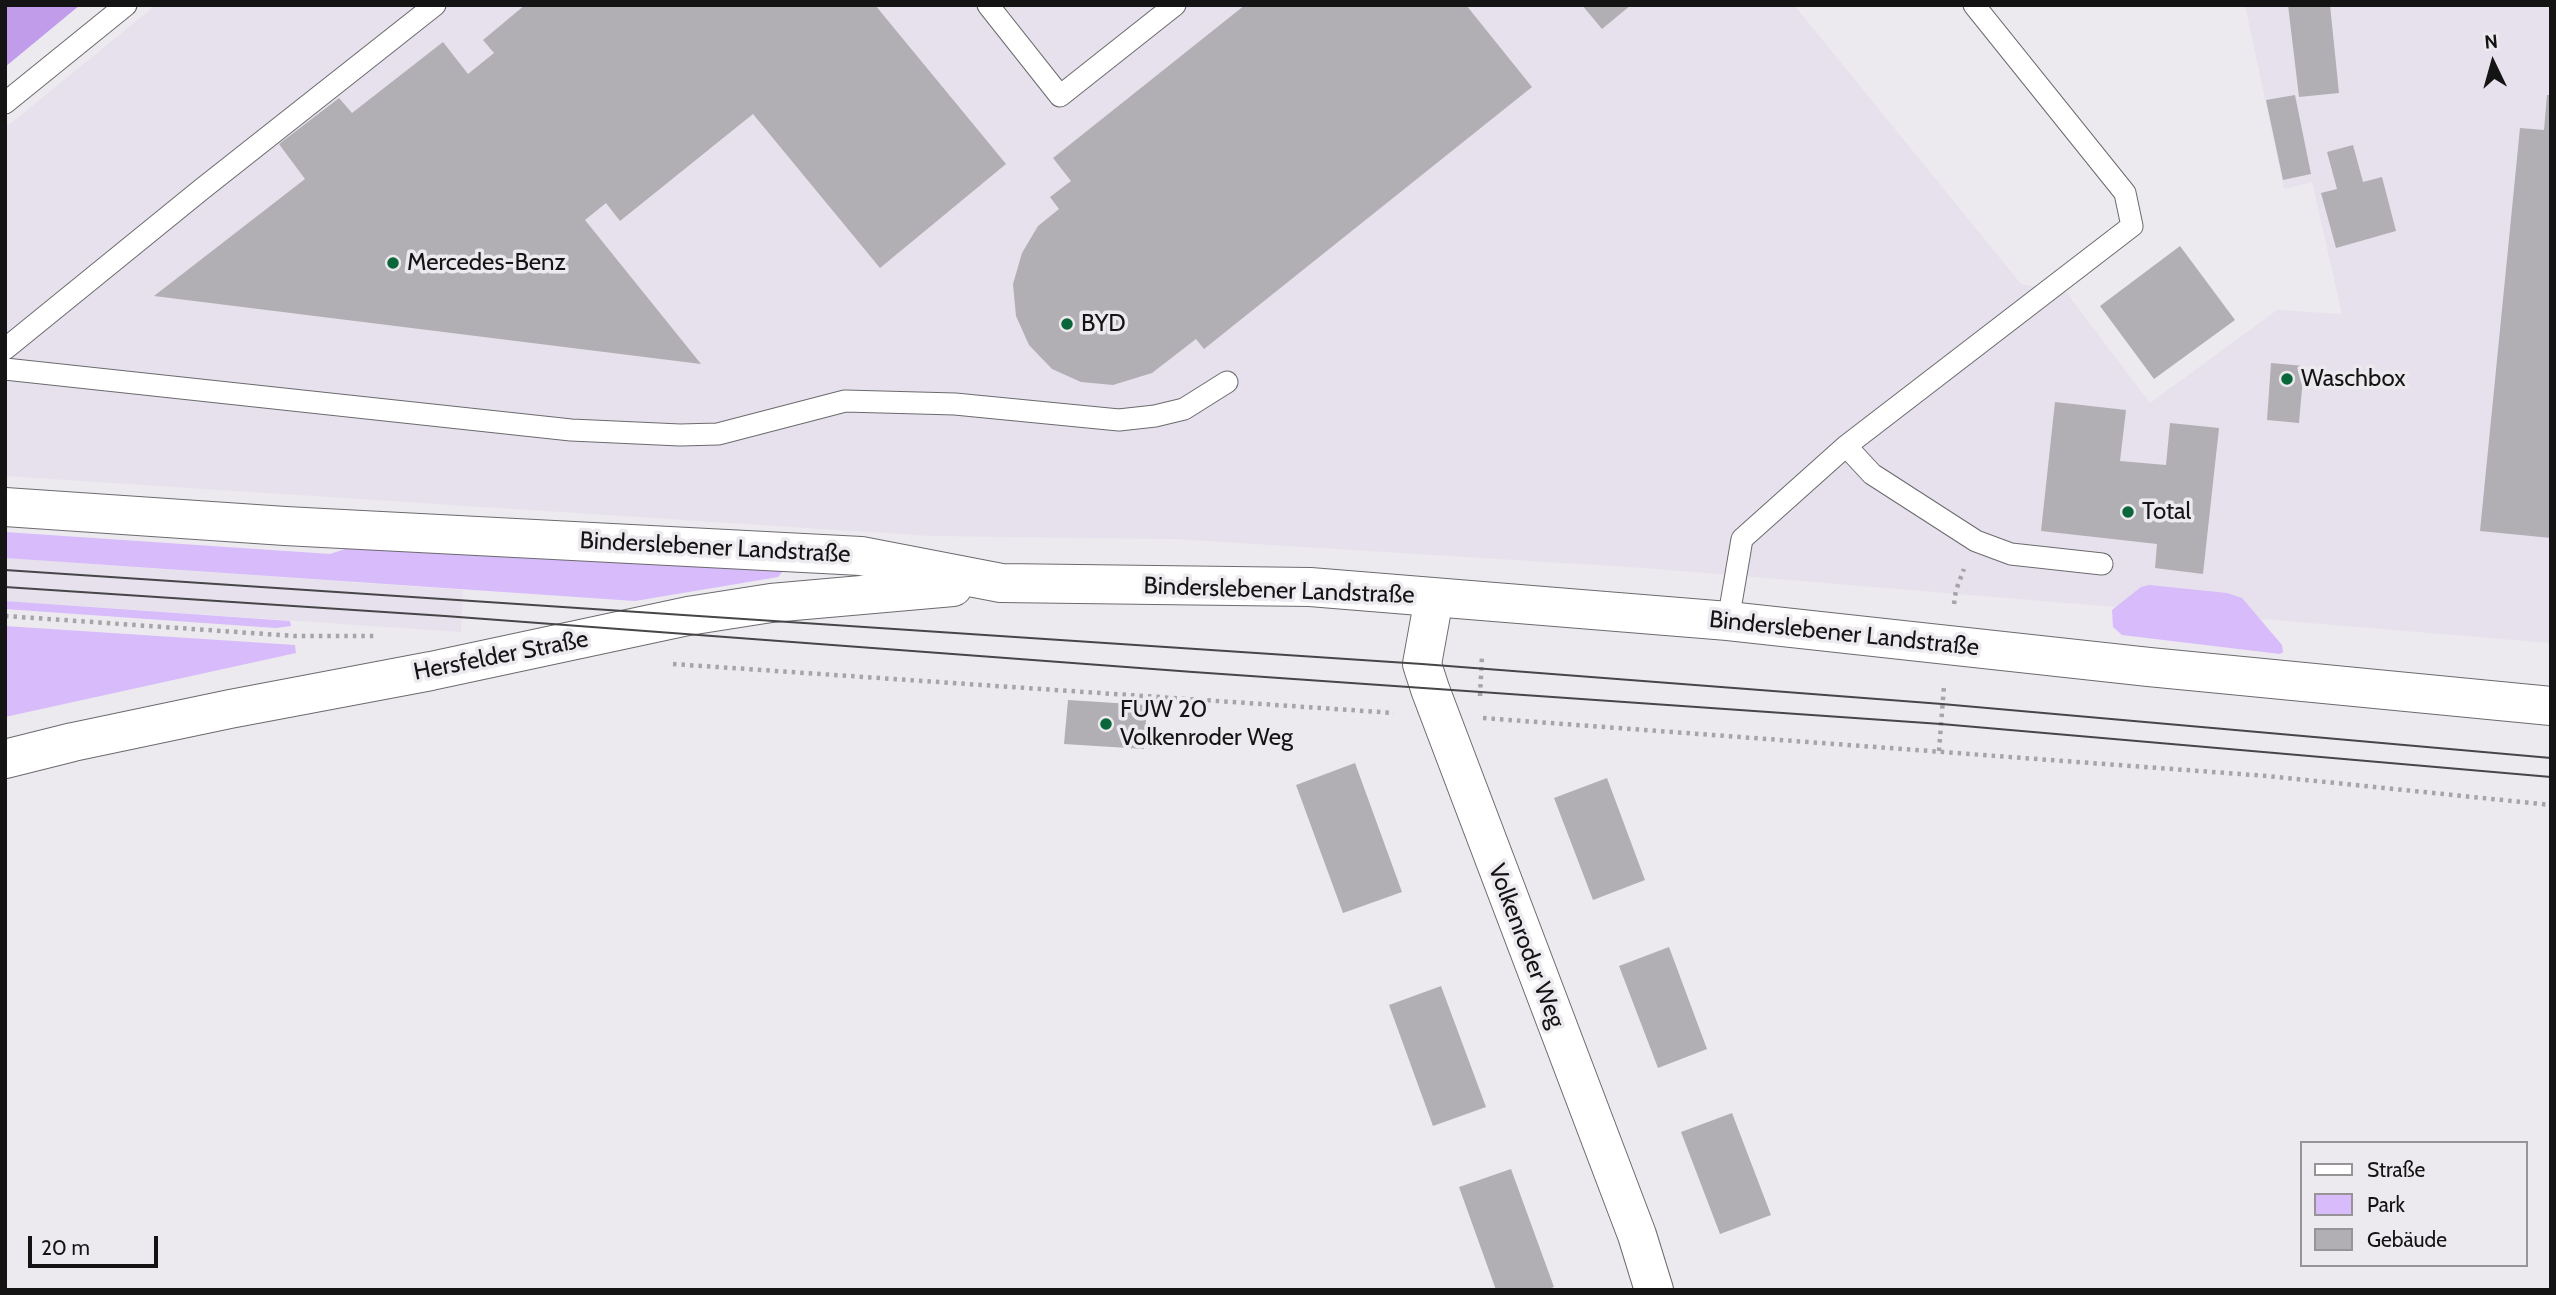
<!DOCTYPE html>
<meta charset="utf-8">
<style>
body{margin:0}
#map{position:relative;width:2556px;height:1295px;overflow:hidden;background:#eceaee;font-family:Cabin,sans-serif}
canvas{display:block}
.frame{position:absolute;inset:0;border:7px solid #151415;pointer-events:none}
.legend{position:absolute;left:2300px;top:1141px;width:228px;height:126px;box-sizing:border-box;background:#eceaee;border:2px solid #969497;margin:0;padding:9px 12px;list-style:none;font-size:21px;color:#151415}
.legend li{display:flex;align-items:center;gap:14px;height:35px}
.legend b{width:35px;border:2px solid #969497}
.north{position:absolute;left:2458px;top:28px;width:70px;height:70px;-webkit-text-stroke:5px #eceaee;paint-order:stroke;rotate:355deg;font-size:19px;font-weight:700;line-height:28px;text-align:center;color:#151415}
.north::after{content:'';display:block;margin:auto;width:24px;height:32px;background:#151415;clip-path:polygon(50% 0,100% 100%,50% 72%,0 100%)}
.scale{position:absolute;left:28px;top:1236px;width:130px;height:32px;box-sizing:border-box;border:4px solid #151415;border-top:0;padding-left:9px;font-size:21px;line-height:24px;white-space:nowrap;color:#151415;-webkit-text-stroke:5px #eceaee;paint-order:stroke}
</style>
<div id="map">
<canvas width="2556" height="1295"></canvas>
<div class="frame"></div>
<ul class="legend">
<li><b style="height:9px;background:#fff"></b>Straße</li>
<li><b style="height:19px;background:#d7bbfa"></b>Park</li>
<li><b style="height:19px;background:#b1afb4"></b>Gebäude</li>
</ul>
<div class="north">N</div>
<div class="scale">20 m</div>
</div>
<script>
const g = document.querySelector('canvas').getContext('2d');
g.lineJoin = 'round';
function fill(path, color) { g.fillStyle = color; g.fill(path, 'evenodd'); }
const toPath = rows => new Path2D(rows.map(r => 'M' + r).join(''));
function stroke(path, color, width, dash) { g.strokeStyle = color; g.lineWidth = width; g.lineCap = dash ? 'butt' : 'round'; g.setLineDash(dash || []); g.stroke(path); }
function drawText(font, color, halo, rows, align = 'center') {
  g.font = font + ' Cabin,sans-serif'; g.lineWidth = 7; g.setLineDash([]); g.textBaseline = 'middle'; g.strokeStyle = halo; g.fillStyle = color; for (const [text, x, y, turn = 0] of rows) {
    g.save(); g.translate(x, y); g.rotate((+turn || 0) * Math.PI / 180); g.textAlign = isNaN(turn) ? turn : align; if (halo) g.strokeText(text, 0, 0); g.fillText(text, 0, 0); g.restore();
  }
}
const built = toPath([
 [156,5,1794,5,2021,284,2066,292,2150,403,2277,310,2342,314,2312,182,2284,189,2245,5,2551,5,2551,643,1645,568,1174,539,931,536,5,476,5,128],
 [5,558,463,590,461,632,5,601]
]);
const green = toPath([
 [5,532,330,554,369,541,777,567,782,572,778,577,635,601,5,558],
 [2149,585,2227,593,2242,598,2282,645,2283,652,2280,654,2122,635,2113,627,2112,610,2141,587],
 [5,601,290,621,291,626,276,628,5,609],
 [5,626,295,645,296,653,5,717]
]);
const forest = toPath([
 [5,5,80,5,5,67]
]);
const building = toPath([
 [525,5,875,5,1006,164,880,268,753,114,620,221,606,203,585,220,701,364,154,296,305,179,279,144,339,98,352,113,443,42,468,74,494,53,483,40],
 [1245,5,1466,5,1532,87,1204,349,1196,339,1152,373,1113,385,1081,382,1052,369,1029,345,1016,316,1013,284,1022,253,1038,226,1059,209,1050,197,1071,181,1053,158],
 [1582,5,1631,5,1602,29],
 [2288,5,2330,5,2339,93,2299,97],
 [2295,95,2311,174,2283,180,2266,100],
 [2547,95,2551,95,2551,538,2480,531,2520,128,2544,130],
 [2353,145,2363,182,2382,177,2396,231,2336,248,2321,193,2337,189,2327,152],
 [2180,246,2235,320,2154,379,2100,306],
 [2271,363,2304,366,2299,423,2267,420],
 [2055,402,2126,410,2120,461,2166,465,2170,423,2219,428,2203,574,2155,568,2157,544,2041,531],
 [1068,700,1147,705,1144,749,1064,744],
 [1355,763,1402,892,1343,913,1296,785],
 [1607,778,1645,880,1593,900,1554,798],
 [1669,947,1707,1049,1658,1068,1619,966],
 [1441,986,1486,1107,1433,1126,1389,1005],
 [1732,1113,1771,1215,1720,1234,1681,1132],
 [1511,1169,1554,1287,1546,1290,1496,1290,1459,1187]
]);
const path = toPath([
 [1954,604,1956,590,1964,569],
 [5,616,294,636,378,636],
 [673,664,1394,713],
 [1480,696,1482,656],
 [1483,718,2267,776,2551,805],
 [1939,751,1944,686]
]);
const lane = toPath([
 [988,5,1060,96,1175,5],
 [5,103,126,5],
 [5,349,202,189,435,5],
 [5,369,571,430,680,435,718,434,845,401,955,404,1119,420,1155,416,1184,409,1227,382],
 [1846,446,2132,226,2125,193,1974,5],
 [1728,621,1742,539,1846,446,1872,474,1976,541,2011,554,2102,564]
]);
const street = toPath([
 [1434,598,1422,664,1430,689,1637,1235,1654,1290]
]);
const secondary = toPath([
 [5,507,285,526,861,556,1001,583,1310,587,1728,621,2149,667,2551,706],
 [5,759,73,742,230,709,431,671,688,616,771,603,953,587]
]);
const tram = toPath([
 [5,570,1422,664,1942,704,2551,758],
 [5,587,445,616,1193,672,1941,724,2551,777]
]);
const markers = [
 [393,263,7,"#0a673a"],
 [1067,324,7,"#0a673a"],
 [2287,379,7,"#0a673a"],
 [2128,512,7,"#0a673a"],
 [1106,724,7,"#0a673a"]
];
const poiNames = [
 ["Mercedes-Benz",407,263],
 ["BYD",1081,324],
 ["Waschbox",2301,379],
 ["Total",2142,512],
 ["FUW 20",1120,710],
 ["Volkenroder Weg",1120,738]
];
const streetNames = [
 ["Binderslebener Landstraße",715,548,3],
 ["Binderslebener Landstraße",1279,591,2],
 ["Binderslebener Landstraße",1844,634,6],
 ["Hersfelder Straße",501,656,-11],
 ["Volkenroder Weg",1526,946,69]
];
fill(built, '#e6e1ed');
fill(green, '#d7bbfa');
fill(forest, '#c09cea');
fill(building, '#b1afb4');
stroke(lane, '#6b6a6e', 23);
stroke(street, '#6b6a6e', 40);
stroke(secondary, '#6b6a6e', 40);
stroke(path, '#a6a4a7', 4.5, [3.5, 5]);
stroke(lane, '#fff', 21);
stroke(street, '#fff', 38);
stroke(secondary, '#fff', 38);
stroke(tram, '#464547', 2);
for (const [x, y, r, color] of markers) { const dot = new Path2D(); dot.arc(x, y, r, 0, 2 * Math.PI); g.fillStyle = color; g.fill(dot); stroke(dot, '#eceaee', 2.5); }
drawText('24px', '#151415', '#eceaee', poiNames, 'left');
drawText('24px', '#151415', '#eceaee', streetNames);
</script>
